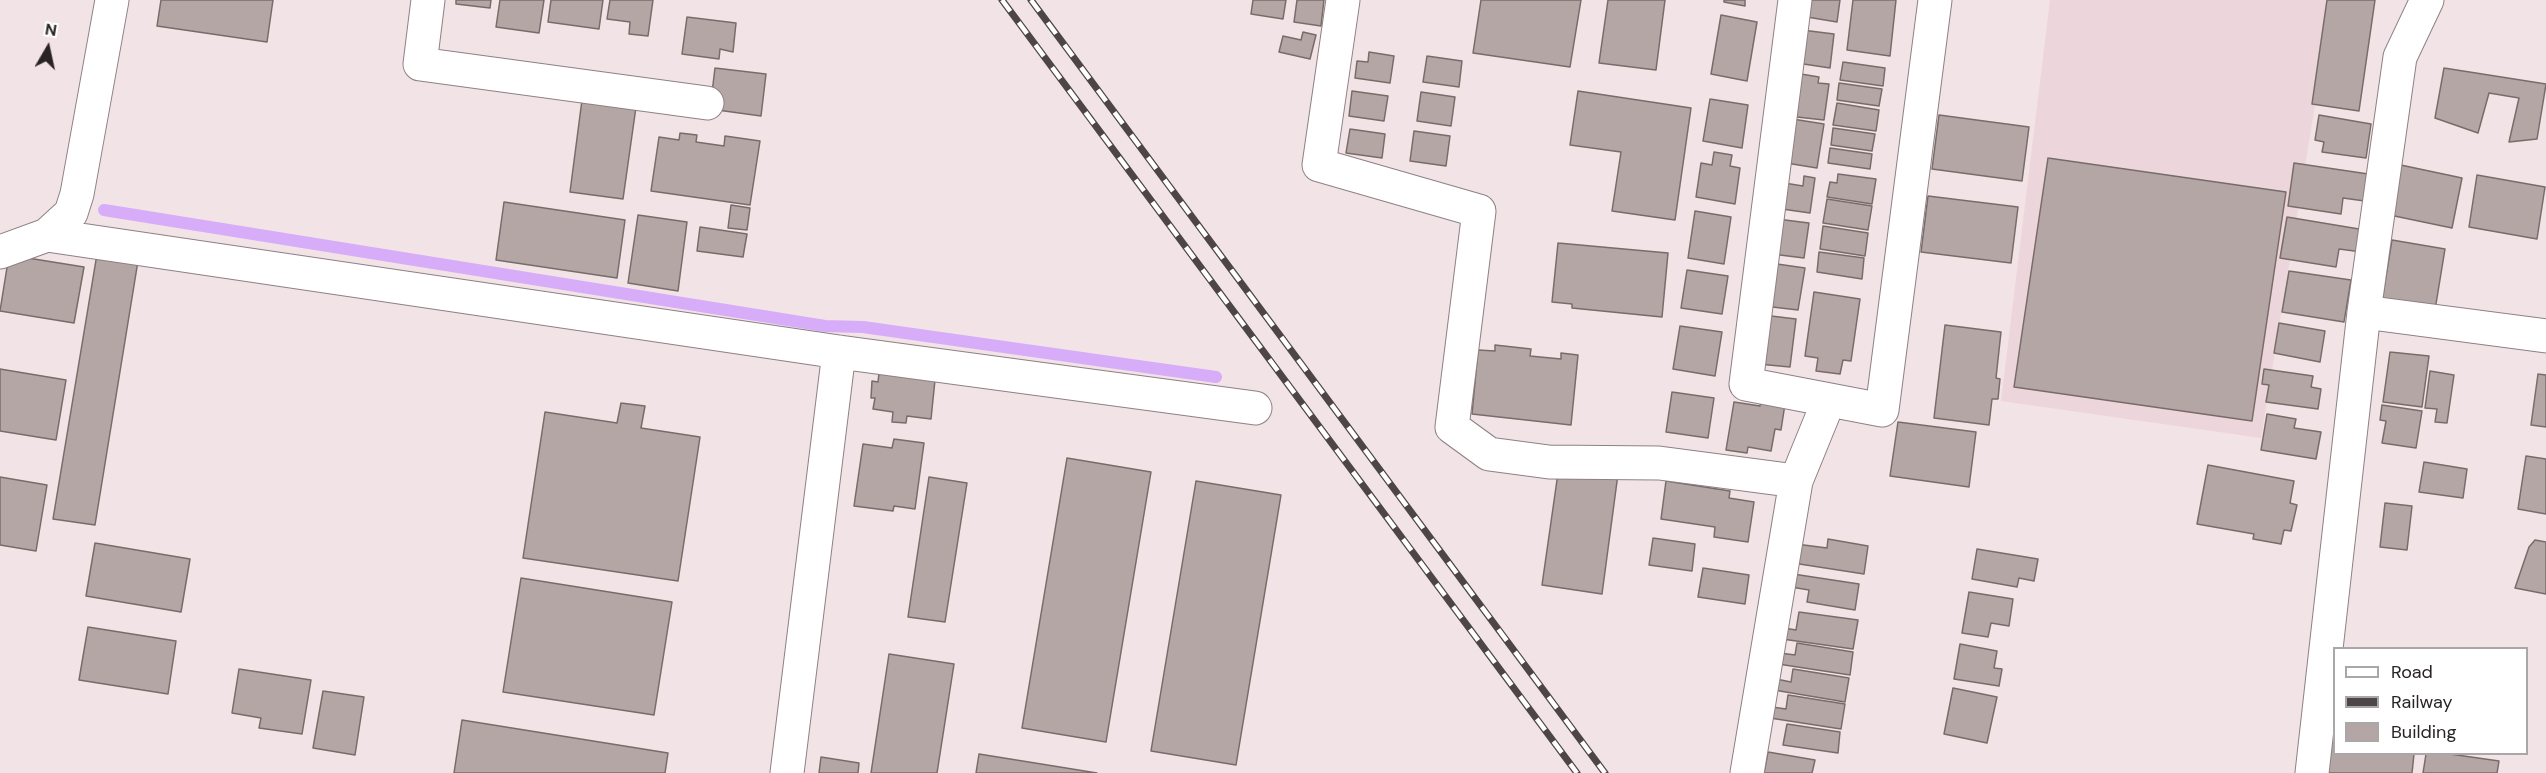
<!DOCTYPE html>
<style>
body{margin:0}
#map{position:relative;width:2546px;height:773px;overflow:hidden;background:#f2e3e6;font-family:"DM Sans",sans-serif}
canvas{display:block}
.legend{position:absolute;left:2333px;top:647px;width:195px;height:108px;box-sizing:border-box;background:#fff;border:2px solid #a9a7a8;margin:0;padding:8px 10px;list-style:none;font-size:18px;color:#292325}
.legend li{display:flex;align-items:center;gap:12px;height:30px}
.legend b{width:30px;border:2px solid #a9a7a8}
.north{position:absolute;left:18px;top:18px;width:60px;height:60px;-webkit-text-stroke:4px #fff;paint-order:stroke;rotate:9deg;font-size:16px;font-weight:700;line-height:24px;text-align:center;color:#292325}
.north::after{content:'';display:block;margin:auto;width:21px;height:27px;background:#292325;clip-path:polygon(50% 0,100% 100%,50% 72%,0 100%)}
</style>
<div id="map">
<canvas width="2546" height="773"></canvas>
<ul class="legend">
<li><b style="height:8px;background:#fff"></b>Road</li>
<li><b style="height:8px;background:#4d4547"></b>Railway</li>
<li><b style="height:16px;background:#b4a6a4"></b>Building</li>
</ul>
<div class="north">N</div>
</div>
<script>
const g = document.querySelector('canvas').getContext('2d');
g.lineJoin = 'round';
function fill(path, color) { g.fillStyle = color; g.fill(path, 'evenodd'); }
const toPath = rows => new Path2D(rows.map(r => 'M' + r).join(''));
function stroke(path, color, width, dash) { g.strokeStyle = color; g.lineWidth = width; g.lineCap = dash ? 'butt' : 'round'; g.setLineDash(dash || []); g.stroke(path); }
const built = toPath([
 [2050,0,2332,0,2261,438,2001,401]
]);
const stream = toPath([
 [104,210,825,326,863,327,1216,377]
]);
const building = toPath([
 [161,0,273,0,267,42,157,26,161,0],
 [456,0,491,0,490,8,456,4,456,0],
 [500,0,544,0,539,33,496,27,500,0],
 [551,0,603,0,599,29,548,22,551,0],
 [610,0,653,0,648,36,629,34,630,22,607,19,610,0],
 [1253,0,1286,0,1283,19,1251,14,1253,0],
 [1297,0,1324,0,1321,26,1294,22,1297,0],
 [1481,0,1581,0,1570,67,1473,53,1481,0],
 [1608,0,1665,0,1656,70,1599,63,1608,0],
 [1724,0,1745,0,1745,6,1724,2,1724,0],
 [1803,0,1840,0,1837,22,1801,16,1803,0],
 [1853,0,1896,0,1890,56,1847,50,1853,0],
 [2327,0,2375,0,2359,111,2312,104,2327,0],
 [1721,15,1757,22,1747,81,1711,74,1721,15],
 [687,17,736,23,733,52,720,49,719,59,682,54,687,17],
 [1802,30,1834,34,1830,68,1797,63,1802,30],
 [1303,32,1316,35,1310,59,1279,52,1283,36,1301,40,1303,32],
 [1369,52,1394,56,1390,83,1355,78,1357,61,1368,62,1369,52],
 [1427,56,1462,61,1459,87,1423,82,1427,56],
 [1843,62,1885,68,1883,86,1840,80,1843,62],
 [715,68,766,74,761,116,710,109,715,68],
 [2444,68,2546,84,2537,139,2509,142,2519,98,2489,93,2478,133,2435,118,2444,68],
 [1801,74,1819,77,1818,83,1829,84,1824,120,1788,116,1801,74],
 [1839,83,1882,89,1879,106,1837,100,1839,83],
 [1352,91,1388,96,1384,121,1349,116,1352,91],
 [1578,91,1691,108,1675,220,1612,211,1621,152,1570,145,1578,91],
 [1421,92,1455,97,1451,126,1417,121,1421,92],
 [1710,99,1748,105,1742,148,1703,141,1710,99],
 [582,100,636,107,623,199,570,192,582,100],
 [1837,103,1879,110,1876,131,1833,125,1837,103],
 [1939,115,2029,127,2022,181,1932,169,1939,115],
 [2319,115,2371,124,2366,158,2322,152,2324,142,2315,140,2319,115],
 [1786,118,1824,124,1817,168,1780,162,1786,118],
 [1833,128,1875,134,1872,151,1831,145,1833,128],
 [1350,129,1385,134,1382,158,1346,153,1350,129],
 [1414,131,1450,136,1446,166,1410,161,1414,131],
 [680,133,697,135,696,142,724,146,725,136,760,141,750,205,651,191,659,137,679,140,680,133],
 [1830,148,1872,154,1870,169,1828,163,1830,148],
 [1714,152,1732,155,1730,166,1740,168,1735,204,1696,197,1701,163,1712,165,1714,152],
 [2048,158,2286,192,2252,421,2014,387,2048,158],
 [2294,163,2375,175,2372,202,2343,198,2341,214,2288,206,2294,163],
 [2396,164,2462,178,2452,228,2385,214,2396,164],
 [1838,174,1876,179,1872,204,1827,197,1830,182,1837,183,1838,174],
 [2477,175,2545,187,2537,239,2469,227,2477,175],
 [1804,176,1815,178,1810,213,1775,208,1778,182,1803,186,1804,176],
 [1928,196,2018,207,2011,263,1921,252,1928,196],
 [1827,199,1872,206,1868,230,1823,223,1827,199],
 [504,202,625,220,617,278,496,260,504,202],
 [731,205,750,208,747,230,728,228,731,205],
 [1695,211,1731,217,1724,264,1688,258,1695,211],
 [638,215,687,222,678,291,628,283,638,215],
 [2287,217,2365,230,2362,252,2339,249,2336,267,2280,258,2287,217],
 [1777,219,1809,223,1804,258,1772,254,1777,219],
 [1823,226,1868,233,1865,256,1820,249,1823,226],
 [700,227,747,234,743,257,697,251,700,227],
 [2392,240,2445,249,2435,310,2382,301,2392,240],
 [1558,243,1668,253,1662,317,1572,308,1572,304,1552,302,1558,243],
 [1819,252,1864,258,1862,279,1817,272,1819,252],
 [97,254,138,261,95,525,53,519,97,254],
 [9,255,84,267,74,323,0,311,9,255],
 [1770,263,1805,268,1798,310,1764,306,1770,263],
 [1687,270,1728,276,1722,314,1681,308,1687,270],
 [2289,271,2351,280,2344,322,2282,312,2289,271],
 [1814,292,1860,299,1851,361,1843,360,1840,374,1816,371,1818,358,1805,356,1814,292],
 [1763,315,1796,319,1790,367,1758,364,1763,315],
 [2279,323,2325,331,2320,362,2274,353,2279,323],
 [1945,325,2001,332,1996,378,2000,379,1998,399,1992,399,1989,425,1934,418,1945,325],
 [1680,326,1722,332,1715,376,1673,369,1680,326],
 [1495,345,1531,349,1530,356,1561,359,1561,353,1578,355,1571,425,1472,414,1478,350,1495,351,1495,345],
 [2390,352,2429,356,2422,407,2383,402,2390,352],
 [0,369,66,380,56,440,0,431,0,369],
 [2264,369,2313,376,2311,387,2321,389,2318,409,2266,402,2269,385,2262,384,2264,369],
 [2430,371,2454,375,2447,423,2435,422,2437,409,2425,408,2430,371],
 [879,373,935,380,931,419,907,416,906,423,892,422,893,412,873,409,875,398,871,398,872,381,878,382,879,373],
 [2538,374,2546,375,2546,427,2531,425,2538,374],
 [1672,392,1714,398,1708,438,1666,432,1672,392],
 [1761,400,1785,404,1781,430,1775,429,1771,451,1748,447,1747,453,1726,450,1734,402,1760,406,1761,400],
 [621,403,645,406,641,428,700,437,678,581,523,558,545,412,617,423,621,403],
 [2382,405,2422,411,2416,448,2382,443,2386,421,2380,420,2382,405],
 [2267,414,2296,419,2294,428,2321,432,2316,459,2261,450,2267,414],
 [1898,422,1976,432,1969,487,1890,476,1898,422],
 [894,439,924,443,915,509,894,506,893,511,854,506,863,444,892,448,894,439],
 [2526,456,2546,459,2546,514,2518,509,2526,456],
 [1067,458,1151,472,1106,742,1022,728,1067,458],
 [2424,462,2467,469,2463,498,2419,492,2424,462],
 [2208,465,2294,481,2290,503,2297,505,2291,531,2284,530,2281,544,2253,539,2254,534,2197,524,2208,465],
 [1559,466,1618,474,1602,594,1542,585,1559,466],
 [0,477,47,485,36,551,0,545,0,477],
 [929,477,967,483,945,622,908,617,929,477],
 [1196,481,1281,495,1236,765,1151,751,1196,481],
 [1666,481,1730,491,1729,498,1754,502,1748,542,1714,537,1715,527,1661,519,1666,481],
 [2385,503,2412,506,2407,550,2380,547,2385,503],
 [1653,538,1695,544,1692,571,1649,565,1653,538],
 [1828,539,1868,546,1864,574,1793,563,1796,544,1827,548,1828,539],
 [2535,540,2546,542,2546,594,2515,588,2529,547,2535,540],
 [95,543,190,559,181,612,86,596,95,543],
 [1977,549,2038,559,2034,581,2019,578,2017,587,1972,579,1977,549],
 [1703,568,1749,575,1745,604,1698,597,1703,568],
 [1793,574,1859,584,1855,610,1807,602,1809,590,1791,587,1793,574],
 [521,578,672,602,654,715,503,692,521,578],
 [1969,592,2013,599,2009,626,1991,623,1988,637,1962,633,1969,592],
 [1799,612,1858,620,1853,649,1782,639,1784,628,1796,630,1799,612],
 [88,627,176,641,168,694,79,680,88,627],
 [1797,643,1853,652,1850,675,1778,664,1780,653,1795,655,1797,643],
 [1960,644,1997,651,1994,668,2002,669,1999,686,1954,679,1960,644],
 [889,654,954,664,937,773,871,773,889,654],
 [239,669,311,680,302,734,259,728,261,718,232,713,239,669],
 [1793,669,1849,678,1845,702,1774,690,1776,679,1791,682,1793,669],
 [1953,688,1997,697,1987,743,1944,734,1953,688],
 [323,691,364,697,355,755,313,748,323,691],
 [1788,695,1845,704,1841,729,1770,718,1772,707,1786,709,1788,695],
 [462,720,668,753,665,773,454,773,462,720],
 [1787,724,1840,732,1838,753,1783,745,1787,724],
 [2325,735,2334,736,2334,754,2414,754,2412,773,2321,773,2325,735],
 [1768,752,1815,760,1812,773,1764,773,1768,752],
 [979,754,1097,773,976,773,979,754],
 [2426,754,2450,754,2499,761,2497,773,2423,773,2426,754],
 [821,757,859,763,858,773,819,773,821,757]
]);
const street = toPath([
 [428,0,420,64,707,103],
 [1343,0,1319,165,1479,211,1452,427,1489,454,1549,462,1659,463,1796,481],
 [1795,0,1746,384,1882,410,1935,0],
 [47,235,71,213,77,194,112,0],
 [0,252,47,235,839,352,1255,408],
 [2364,312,2546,336],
 [787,773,839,352],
 [1747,773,1796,481,1829,400],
 [2312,773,2364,312,2400,57,2427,0]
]);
const rail = toPath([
 [1002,0,1577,773],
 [1031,0,1605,773]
]);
fill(built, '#edd6db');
stroke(stream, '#d7acf8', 12);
fill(building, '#b4a6a4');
stroke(building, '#786c69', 1.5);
stroke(street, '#8e8184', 35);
stroke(street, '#fff', 33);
stroke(rail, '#4d4547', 7);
stroke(rail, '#fff', 4.5, [14]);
</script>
